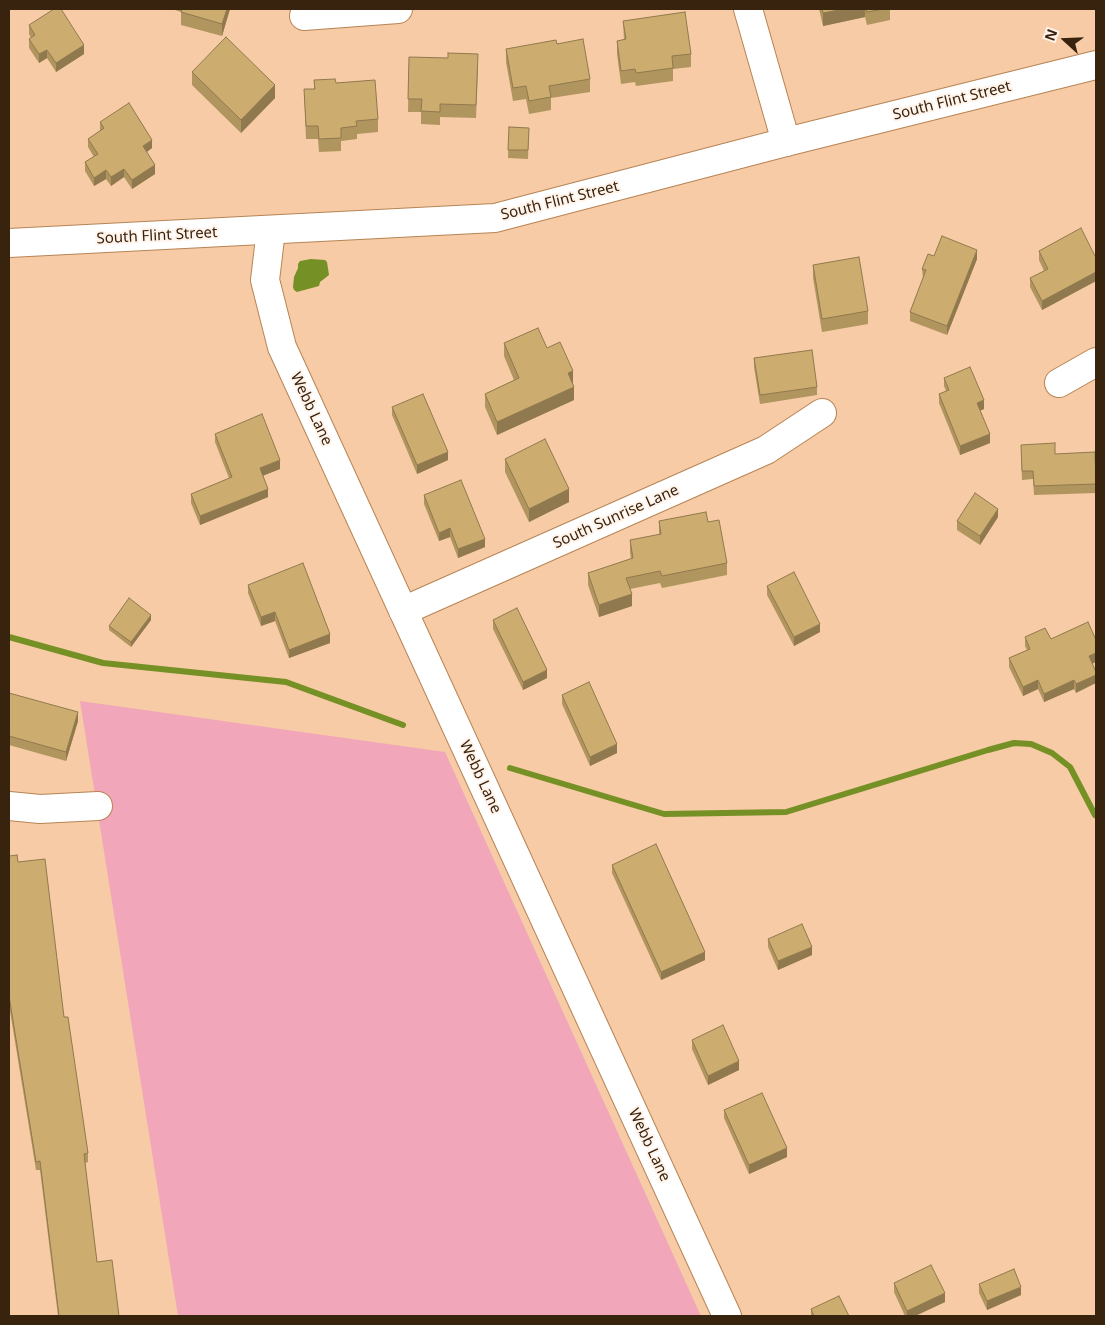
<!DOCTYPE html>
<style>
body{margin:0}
#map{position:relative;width:1105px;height:1325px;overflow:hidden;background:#f7cba5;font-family:"Noto Sans",sans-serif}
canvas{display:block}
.frame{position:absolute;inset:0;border:10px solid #38230f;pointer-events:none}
.north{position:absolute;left:1040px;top:15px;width:50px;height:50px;-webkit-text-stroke:4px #fff3ea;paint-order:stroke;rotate:290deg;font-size:14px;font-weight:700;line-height:20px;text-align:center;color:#38230f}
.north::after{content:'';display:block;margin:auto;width:18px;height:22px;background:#38230f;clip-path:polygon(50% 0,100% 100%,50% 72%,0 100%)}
</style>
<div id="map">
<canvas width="1105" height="1325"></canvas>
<div class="frame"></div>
<div class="north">N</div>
</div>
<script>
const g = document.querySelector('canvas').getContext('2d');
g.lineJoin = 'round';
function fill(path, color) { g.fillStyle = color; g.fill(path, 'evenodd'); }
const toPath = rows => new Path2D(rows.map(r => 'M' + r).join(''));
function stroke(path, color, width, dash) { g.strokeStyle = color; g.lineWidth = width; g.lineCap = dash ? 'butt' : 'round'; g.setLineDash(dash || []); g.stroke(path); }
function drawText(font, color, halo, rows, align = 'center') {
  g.font = font + ' "Noto Sans",sans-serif'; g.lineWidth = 4; g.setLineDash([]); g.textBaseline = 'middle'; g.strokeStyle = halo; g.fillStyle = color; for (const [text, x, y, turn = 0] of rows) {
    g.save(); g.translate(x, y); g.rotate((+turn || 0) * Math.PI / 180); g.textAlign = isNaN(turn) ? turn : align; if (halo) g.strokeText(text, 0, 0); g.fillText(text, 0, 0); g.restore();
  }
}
const green = toPath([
 [80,701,445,752,701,1316,178,1316]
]);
const water = toPath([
 [311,259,325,260,327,262,329,275,320,282,319,286,297,292,294,290,293,287,294,277,298,268,298,264,300,261]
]);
const stream = toPath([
 [9,637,103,663,286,682,403,725],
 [510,768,664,814,786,812,988,750,1014,743,1031,744,1052,753,1070,767,1095,815]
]);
const minor = toPath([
 [748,9,786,142],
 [304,16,398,9],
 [271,230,265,280,282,347,727,1316],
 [1059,383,1096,362],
 [403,611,766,450,822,413],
 [9,806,40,809,98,806]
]);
const major = toPath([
 [9,243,495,218,786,142,1096,65]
]);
const wall = toPath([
 [172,9,230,9,222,36,181,25,181,12],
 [819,9,890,9,890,20,867,25,865,17,823,26],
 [623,21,691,54,691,67,673,69,673,81,636,86,635,82,621,84,617,54,617,41,624,40],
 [29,25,84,54,56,72,47,58,39,63,29,48,29,39,31,38,29,34],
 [557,44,590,79,590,92,551,98,551,110,529,114,526,99,513,101,506,62,506,49],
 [409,57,478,67,476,118,440,117,440,125,421,124,421,112,408,112],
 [192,72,275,98,241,133,192,85],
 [314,80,336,83,378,119,378,132,357,134,357,139,341,141,341,151,319,152,318,139,306,139,304,89,314,89],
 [100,122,152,148,146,152,155,174,132,189,124,177,111,186,106,179,94,186,85,171,85,162,94,157,88,147,88,139,100,131],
 [509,127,529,128,528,159,508,158],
 [1039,251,1096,258,1096,281,1042,310,1030,287,1030,278,1044,271,1039,260],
 [934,256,977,259,947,335,910,321,910,312,923,278,922,269],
 [813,265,868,311,868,324,822,332,813,278],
 [504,343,547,348,573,384,574,400,497,435,485,407,485,394,514,380,504,356],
 [754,358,817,387,817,395,760,404,754,367],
 [944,378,984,409,980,410,990,443,960,455,939,403,939,394,946,391,944,386],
 [392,407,448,460,417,474,392,415],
 [215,434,280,469,263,475,268,497,200,525,191,503,191,494,229,478,215,442],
 [1021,454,1055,454,1096,473,1096,493,1034,495,1033,479,1022,480],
 [505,459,569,502,529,522,505,472],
 [424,495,485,547,458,558,450,537,439,541,424,504],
 [998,517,980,545,957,530,957,521],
 [659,521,708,522,727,563,727,575,662,588,660,583,630,589,632,606,599,617,588,585,588,573,631,559,630,552,630,540,659,535],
 [248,585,330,643,289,658,275,621,261,626,248,593],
 [767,586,820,632,794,646,767,595],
 [151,620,131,647,109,630,109,626],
 [493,620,547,678,523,690,493,629],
 [1025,637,1051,639,1096,640,1096,662,1092,664,1076,693,1074,689,1044,702,1038,689,1023,696,1009,667,1009,658,1027,650,1025,646],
 [9,693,78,721,66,761,9,745],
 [562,695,617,753,590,766,562,704],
 [9,856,18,862,64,1017,88,1153,88,1162,85,1163,97,1262,119,1316,58,1316,40,1170,36,1170,9,1005],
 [612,865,705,960,661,980,612,873],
 [768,939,812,955,778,970,768,947],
 [692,1040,739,1070,708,1085,692,1049],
 [724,1110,787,1157,749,1174,724,1118],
 [894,1283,945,1302,915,1316,905,1316,894,1292],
 [979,1284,1021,1295,987,1310,979,1293],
 [811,1309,849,1316,811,1316]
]);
const shadedWall = toPath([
 [227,9,230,9,222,36,222,24],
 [844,9,865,9,865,17,823,26,823,13],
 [84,45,84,54,56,72,56,63],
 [47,50,47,58,39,63,39,54],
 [275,85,275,98,241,133,241,120],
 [152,140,152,148,143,155,143,146],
 [155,165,155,174,132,189,132,180],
 [124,169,124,177,111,186,111,177],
 [106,170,106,179,94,186,94,178],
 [977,250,977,259,947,335,947,326],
 [1096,272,1096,281,1042,310,1042,301],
 [573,371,573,384,568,386,568,373],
 [574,387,574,400,497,435,497,422],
 [984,400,984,409,977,412,977,403],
 [990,434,990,443,960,455,960,446],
 [448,452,448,460,417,474,417,465],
 [280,460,280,469,260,477,260,468],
 [268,489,268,497,200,525,200,516],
 [569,489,569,502,529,522,529,509],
 [998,509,998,517,980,545,980,536],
 [450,528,450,537,439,541,439,533],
 [485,539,485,547,458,558,458,549],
 [632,594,632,606,599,617,599,605],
 [275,612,275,621,261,626,261,617],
 [151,615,151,620,131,647,131,642],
 [820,624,820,632,794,646,794,637],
 [330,634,330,643,289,658,289,650],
 [1096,653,1096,662,1089,665,1089,656],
 [547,670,547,678,523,690,523,682],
 [1096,675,1096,683,1076,693,1076,684],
 [1038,680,1038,689,1023,696,1023,687],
 [1074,680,1074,689,1044,702,1044,694],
 [78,712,78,721,66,761,66,752],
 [617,744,617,753,590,766,590,757],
 [812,947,812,955,778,970,778,961],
 [705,952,705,960,661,980,661,972],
 [739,1061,739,1070,708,1085,708,1076],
 [787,1148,787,1157,749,1174,749,1165],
 [1021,1287,1021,1295,987,1310,987,1301],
 [945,1293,945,1302,915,1316,907,1316,907,1311]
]);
const building = toPath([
 [54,9,61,9,84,45,56,63,47,50,39,54,29,39,35,35,29,25,54,9],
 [182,9,227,9,222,24,181,12,182,9],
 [822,9,844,9,823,13,822,9],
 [866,9,883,9,867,12,866,9],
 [685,12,691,54,672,56,673,68,636,73,635,69,621,71,617,41,626,39,623,21,685,12],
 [226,37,275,85,241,120,192,72,226,37],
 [583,39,590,79,549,86,551,97,529,101,526,86,513,88,506,49,556,40,557,44,583,39],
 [448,53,478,54,476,105,440,104,440,112,421,111,422,99,408,99,409,57,448,58,448,53],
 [335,79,336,83,375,80,378,119,356,121,357,126,341,128,341,138,319,139,318,126,306,126,304,89,315,89,314,80,335,79],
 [129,103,152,140,143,146,155,165,132,180,124,169,111,177,106,170,94,178,85,162,98,154,88,139,104,128,100,122,129,103],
 [509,127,529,128,528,150,508,150,509,127],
 [1081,228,1096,258,1096,272,1042,301,1030,278,1048,269,1039,251,1081,228],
 [942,236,977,250,947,326,910,312,926,270,922,269,928,254,934,256,942,236],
 [859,257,868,311,822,319,813,265,859,257],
 [538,328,547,348,560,342,573,371,568,373,574,387,497,422,485,394,519,378,504,343,538,328],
 [812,350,817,387,760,395,754,358,812,350],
 [970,367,984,400,977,403,990,434,960,446,939,394,949,390,944,378,970,367],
 [423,394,448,452,417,465,392,407,423,394],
 [262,414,280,460,260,468,268,489,200,516,191,494,232,477,215,434,262,414],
 [545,439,569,489,529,509,505,459,545,439],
 [1055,443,1055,454,1095,452,1096,484,1034,486,1033,471,1022,471,1021,445,1055,443],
 [461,480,485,539,458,549,450,528,439,533,424,495,461,480],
 [975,493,998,509,980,536,957,521,975,493],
 [706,512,708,522,719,520,727,563,662,576,660,571,626,578,632,594,599,605,588,573,633,558,630,540,661,534,659,521,706,512],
 [303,563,330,634,289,650,275,612,261,617,248,585,303,563],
 [794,572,820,624,794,637,767,586,794,572],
 [129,598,151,615,131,642,109,626,129,598],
 [517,608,547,670,523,682,493,620,517,608],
 [1088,622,1096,640,1096,653,1089,656,1096,672,1096,675,1076,684,1074,680,1044,694,1038,680,1023,687,1009,658,1030,649,1025,637,1045,628,1051,639,1088,622],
 [589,682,617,744,590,757,562,695,589,682],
 [9,693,78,712,66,752,9,736,9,693],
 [656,844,705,952,661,972,612,865,656,844],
 [17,855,18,862,45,859,64,1017,68,1017,88,1153,84,1154,97,1262,112,1260,119,1316,59,1316,40,1161,36,1162,9,996,9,856,17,855],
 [802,924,812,947,778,961,768,939,802,924],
 [723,1025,739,1061,708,1076,692,1040,723,1025],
 [762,1093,787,1148,749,1165,724,1110,762,1093],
 [931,1265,945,1293,907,1311,894,1283,931,1265],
 [1014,1269,1021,1287,987,1301,979,1284,1014,1269],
 [839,1296,849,1316,814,1316,811,1309,839,1296]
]);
const streetNames = [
 ["South Flint Street",952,101,-14],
 ["South Flint Street",560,201,-14],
 ["South Flint Street",157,236,-3],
 ["Webb Lane",311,409,65],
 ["South Sunrise Lane",616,517,-24],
 ["Webb Lane",480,777,65],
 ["Webb Lane",649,1145,65]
];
fill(green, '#f1a7b9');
fill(water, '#759024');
stroke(stream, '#759024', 6);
stroke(minor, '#b78455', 30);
stroke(major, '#b78455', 30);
stroke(minor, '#fff', 28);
stroke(major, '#fff', 28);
fill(wall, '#b0955f');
fill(shadedWall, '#90794e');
fill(building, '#cdad6f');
stroke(building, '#90794e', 1);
drawText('15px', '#38230f', '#fff3ea', streetNames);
</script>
